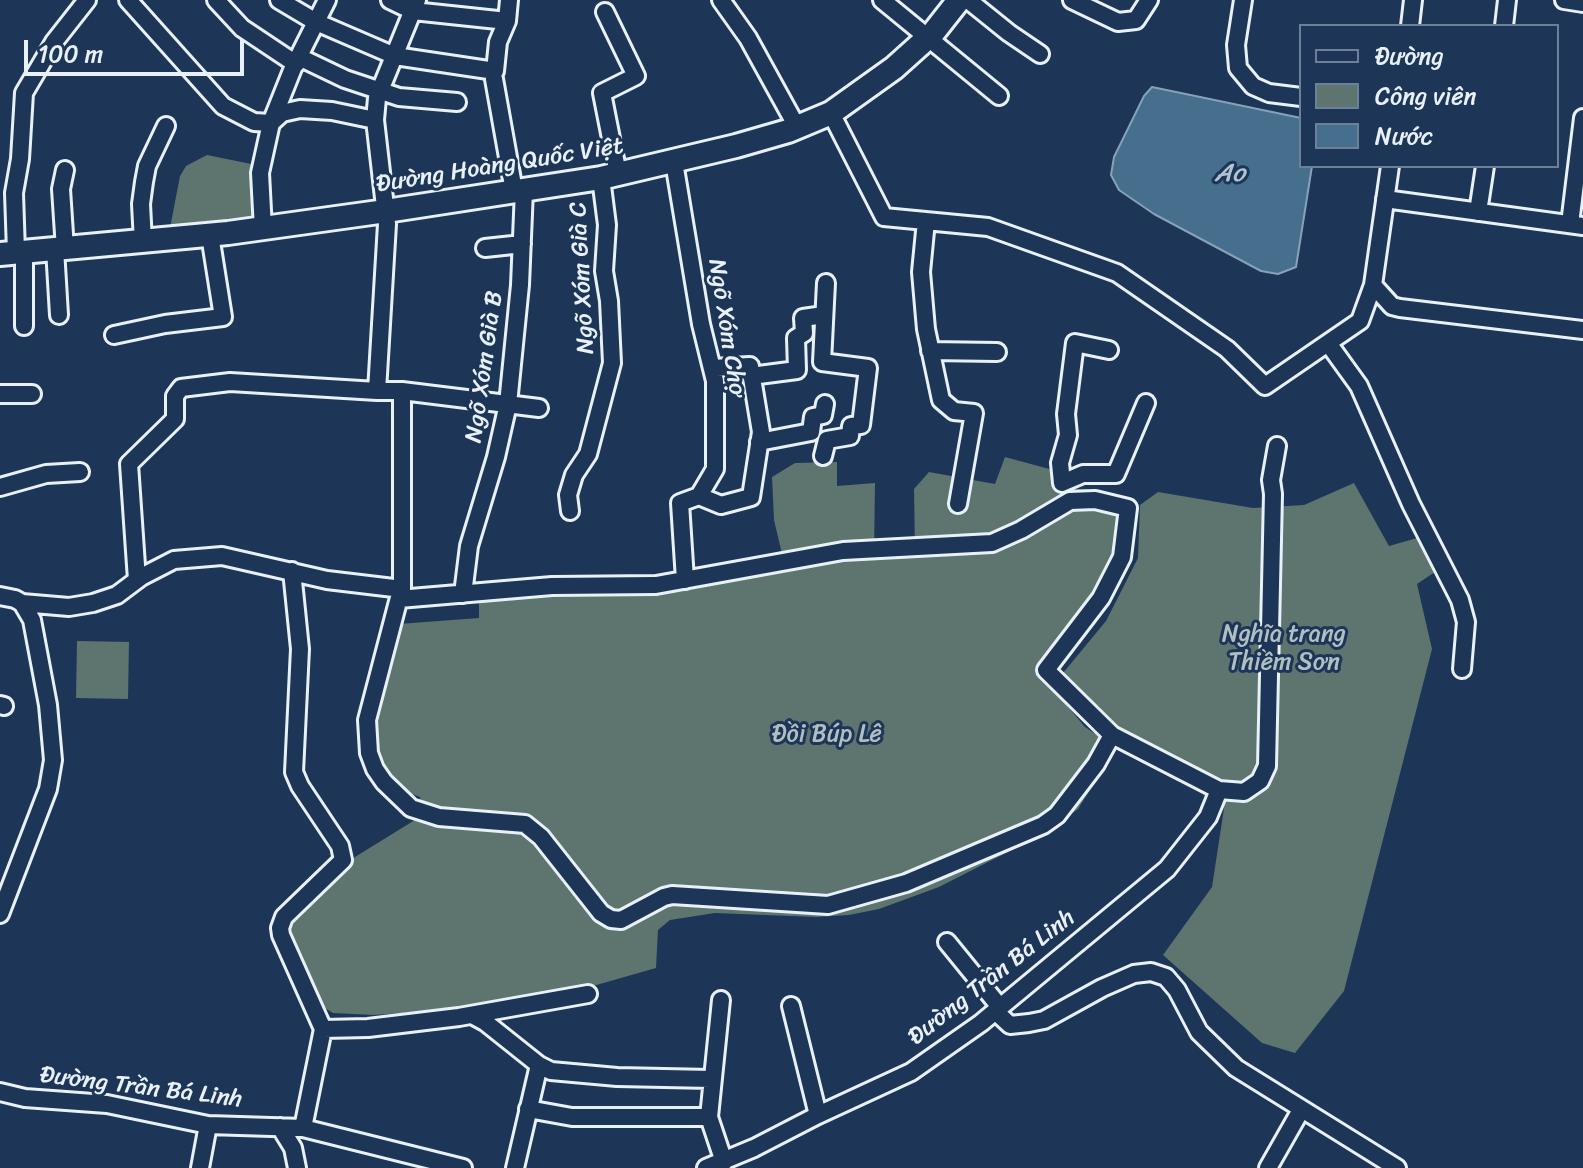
<!DOCTYPE html>
<meta charset="utf-8">
<style>
body{margin:0}
#map{position:relative;width:1583px;height:1168px;overflow:hidden;background:#1d3557;font-family:Sriracha,sans-serif}
canvas{display:block}
.legend{position:absolute;left:1299px;top:24px;width:260px;height:144px;box-sizing:border-box;background:#1d3557;border:2px solid #6e8097;margin:0;padding:10px 14px;list-style:none;font-size:24px;color:#e8f1f8}
.legend li{display:flex;align-items:center;gap:16px;height:40px}
.legend b{width:40px;border:2px solid #6e8097}
.scale{position:absolute;left:24px;top:40px;width:220px;height:36px;box-sizing:border-box;border:4px solid #e8f1f8;border-top:0;padding-left:10px;font-size:24px;line-height:28px;white-space:nowrap;color:#e8f1f8;-webkit-text-stroke:6px #1d3557;paint-order:stroke}
</style>
<div id="map">
<canvas width="1583" height="1168"></canvas>
<ul class="legend">
<li><b style="height:10px;background:#1d3557"></b>Đường</li>
<li><b style="height:22px;background:#5d746f"></b>Công viên</li>
<li><b style="height:22px;background:#466e8d"></b>Nước</li>
</ul>
<div class="scale">100 m</div>
</div>
<script>
const g = document.querySelector('canvas').getContext('2d');
g.lineJoin = 'round';
function fill(path, color) { g.fillStyle = color; g.fill(path, 'evenodd'); }
const toPath = rows => new Path2D(rows.map(r => 'M' + r).join(''));
function stroke(path, color, width, dash) { g.strokeStyle = color; g.lineWidth = width; g.lineCap = dash ? 'butt' : 'round'; g.setLineDash(dash || []); g.stroke(path); }
function drawText(font, color, halo, rows, align = 'center') {
  g.font = font + ' Sriracha,sans-serif'; g.lineWidth = 6; g.setLineDash([]); g.textBaseline = 'middle'; g.strokeStyle = halo; g.fillStyle = color; for (const [text, x, y, turn = 0] of rows) {
    g.save(); g.translate(x, y); g.rotate((+turn || 0) * Math.PI / 180); g.textAlign = isNaN(turn) ? turn : align; if (halo) g.strokeText(text, 0, 0); g.fillText(text, 0, 0); g.restore();
  }
}
const green = toPath([
 [207,155,256,165,257,220,170,228,180,176,186,166],
 [1005,457,1053,470,1062,489,1088,489,1136,502,1127,559,1094,623,1048,683,1085,727,1116,748,1078,809,1044,834,988,862,939,887,879,909,849,915,816,917,715,913,670,920,658,930,656,968,586,988,462,1009,374,1015,333,1013,320,1005,290,931,292,919,333,882,355,857,423,815,420,797,389,785,360,724,385,625,479,618,479,591,653,586,783,558,774,520,772,477,795,463,837,462,837,486,875,483,874,555,915,554,914,489,929,472,995,484],
 [1354,483,1389,546,1424,536,1441,568,1417,584,1432,649,1344,991,1295,1053,1262,1043,1163,955,1212,887,1228,782,1129,740,1063,673,1106,621,1138,558,1140,505,1158,492,1253,508,1304,505],
 [77,641,129,642,128,699,76,698]
]);
const water = toPath([
 [1152,87,1301,118,1301,166,1312,166,1296,267,1278,274,1261,271,1154,214,1119,190,1111,175,1114,157,1144,96,1152,87]
]);
const minor = toPath([
 [128,0,223,106,254,122,271,123,282,113,300,109,332,111,375,120],
 [216,0,242,28,296,64],
 [279,0,316,22,395,56,495,71,498,42,507,21,509,0],
 [390,0,413,11,507,21],
 [721,0,748,38,797,127],
 [882,0,999,96],
 [968,0,1009,33,1040,54],
 [1072,0,1118,22,1136,20,1149,0],
 [1243,0,1236,45,1238,68,1253,86,1269,93,1301,97],
 [1564,0,1583,3],
 [605,12,636,76,602,93,618,174],
 [1410,26,1413,0],
 [1504,26,1507,0],
 [299,57,345,79,399,97,457,102],
 [494,79,514,191],
 [831,113,884,217,988,227,1117,273,1227,349,1265,386,1360,321,1373,285,1390,166],
 [674,162,701,324,715,381,715,469,699,496,680,503,685,580],
 [65,170,61,189,65,249],
 [1385,199,1583,226],
 [1478,212,1485,166],
 [926,221,921,272,926,329,941,400,954,411,974,413,958,504],
 [1570,224,1583,118],
 [263,229,260,173,271,123,293,68,327,0],
 [143,242,141,204,144,182,147,166,166,126],
 [485,248,522,244],
 [55,249,59,315],
 [16,252,14,193,20,159,24,93,54,42,87,0],
 [24,252,24,326],
 [1373,285,1392,306,1400,308,1583,330],
 [114,335,165,324,223,317,210,235],
 [1328,343,1359,386,1411,504,1460,600,1466,622,1462,669],
 [1109,350,1075,343,1066,414,1068,435,1060,463,1062,483,1083,474,1116,474,1146,403],
 [930,351,997,352],
 [751,376,797,370,796,338,804,333,803,318,824,315],
 [402,391,539,408],
 [0,394,32,394],
 [759,442,811,432,813,417,823,415,825,404],
 [823,456,827,440,850,436,851,426,861,425,868,368,822,362,826,283],
 [0,487,46,474,80,472],
 [699,496,721,505,751,497,761,432,750,366,712,368],
 [570,511,568,495,574,475,588,454,612,363,609,301,604,271,607,225,601,178],
 [292,571,300,649,294,772,300,786,340,846,343,860,284,917,280,928,281,935,323,1029,303,1128],
 [137,580,129,464,175,419,175,396,181,388,230,382,377,391],
 [401,590,367,720,369,753,375,769,384,782,411,808,439,817,525,824,541,837,601,913,611,919,621,920,664,897,672,895,828,905,906,883,1043,825,1057,815,1096,764,1112,735],
 [463,594,469,546,496,457,508,404,520,285,524,190],
 [0,596,15,599,22,603,32,620,48,705,53,760,48,789,0,914],
 [399,599,552,586,656,585,843,551,992,543,1021,530,1070,501,1095,500,1128,508,1122,557,1101,598,1046,670,1112,735,1219,790,1244,792,1260,781,1267,766,1273,494,1271,480,1277,446],
 [22,603,69,607,93,603,117,595,141,577,174,560,222,556,327,580,402,589,402,391,377,391,387,224,375,120,377,98,417,0],
 [0,705,4,706],
 [947,942,1000,1007],
 [721,1000,709,1117,724,1162],
 [791,1006,818,1115],
 [995,1011,1010,1025,1029,1023,1044,1020,1102,988,1134,974,1151,972,1166,977,1177,990,1199,1032,1236,1068,1397,1168],
 [472,1015,485,1022,539,1065,551,1071,617,1077,711,1079],
 [323,1029,368,1028,459,1017,588,994],
 [0,1092,25,1098,107,1104,208,1125,303,1128,463,1168],
 [528,1109,572,1117,709,1117],
 [280,1127,293,1148,297,1168],
 [200,1168,208,1125],
 [515,1168,539,1065],
 [706,1168,754,1148,818,1115,911,1072,981,1023,1167,869,1208,817,1219,790],
 [1268,1168,1301,1110]
]);
const major = toPath([
 [0,254,228,233,386,211,601,178,736,146,788,131,831,113,894,68,933,33,959,0]
]);
const streetNames = [
 ["Đường Hoàng Quốc Việt",500,166,-9],
 ["Ngõ Xóm Già C",583,278,-93],
 ["Ngõ Xóm Chợ",726,328,81],
 ["Ngõ Xóm Già B",485,367,-82],
 ["Đường Trần Bá Linh",992,978,-38],
 ["Đường Trần Bá Linh",141,1088,7]
];
const parkNames = [
 ["Nghĩa trang",1284,635],
 ["Thiềm Sơn",1284,663],
 ["Đồi Búp Lê",827,735]
];
const waterNames = [
 ["Ao",1230,174]
];
fill(green, '#5d746f');
fill(water, '#466e8d');
stroke(water, '#87a2b8', 2);
stroke(minor, '#e8f1f8', 22);
stroke(major, '#e8f1f8', 28);
stroke(minor, '#1d3557', 16);
stroke(major, '#1d3557', 22);
drawText('24px', '#e8f1f8', '#1d3557', streetNames);
drawText('24px', '#b0bfc1', '#1d3557', parkNames);
drawText('italic 26px', '#afc3d3', '#1d3557', waterNames);
</script>
